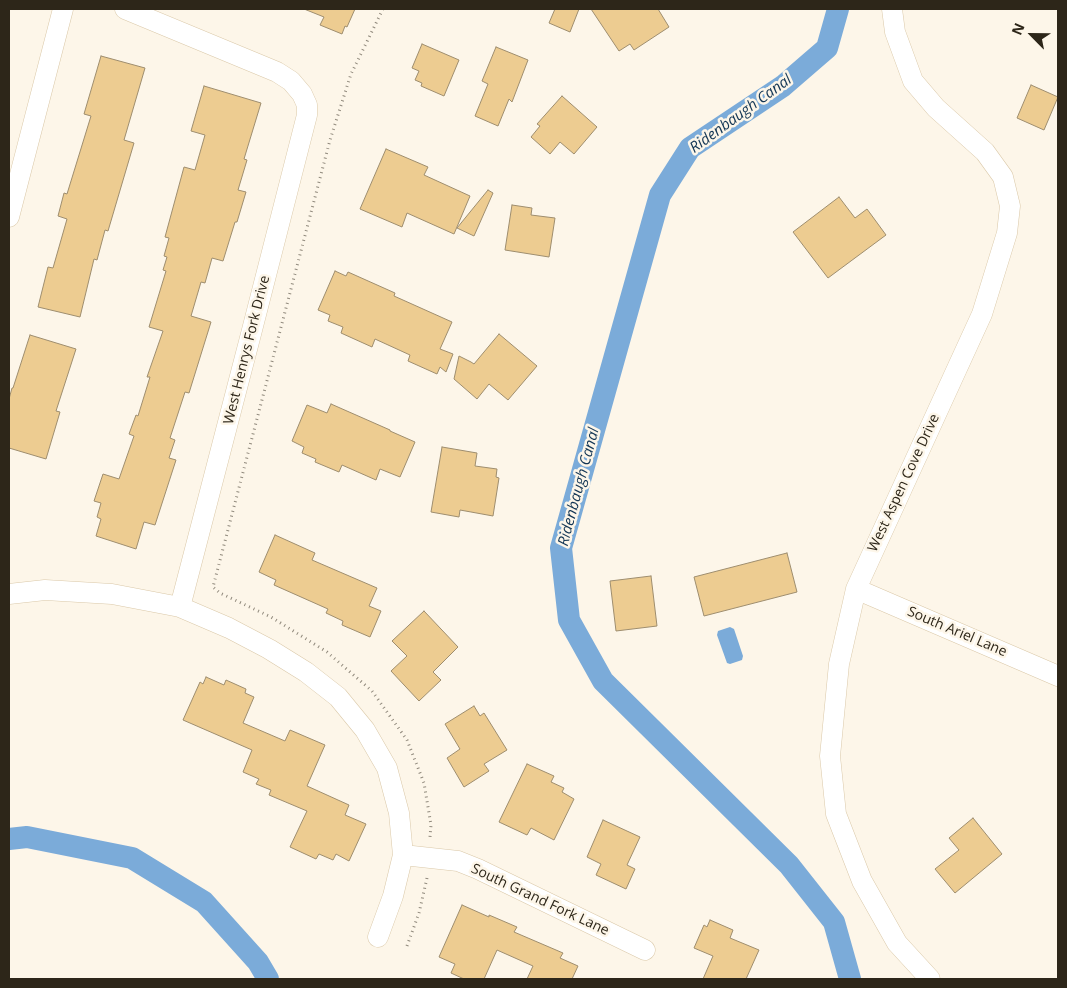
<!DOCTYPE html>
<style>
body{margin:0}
#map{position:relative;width:1067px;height:988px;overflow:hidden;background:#fdf6e9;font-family:"Open Sans",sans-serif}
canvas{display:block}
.frame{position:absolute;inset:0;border:10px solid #2d2619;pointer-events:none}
.north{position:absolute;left:1007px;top:10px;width:50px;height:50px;-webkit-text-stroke:4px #fdf6e9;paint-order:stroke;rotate:293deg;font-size:14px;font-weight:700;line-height:20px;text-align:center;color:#2d2619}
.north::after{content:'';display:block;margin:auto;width:18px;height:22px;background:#2d2619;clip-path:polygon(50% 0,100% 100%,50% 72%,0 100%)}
</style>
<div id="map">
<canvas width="1067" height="988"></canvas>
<div class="frame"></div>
<div class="north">N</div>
</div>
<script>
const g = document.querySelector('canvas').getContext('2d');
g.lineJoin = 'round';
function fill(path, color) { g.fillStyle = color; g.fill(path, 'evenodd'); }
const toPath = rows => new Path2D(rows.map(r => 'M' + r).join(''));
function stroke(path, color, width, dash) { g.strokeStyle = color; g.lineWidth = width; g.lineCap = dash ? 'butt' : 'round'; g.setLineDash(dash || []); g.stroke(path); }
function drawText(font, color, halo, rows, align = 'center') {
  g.font = font + ' "Open Sans",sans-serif'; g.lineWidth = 5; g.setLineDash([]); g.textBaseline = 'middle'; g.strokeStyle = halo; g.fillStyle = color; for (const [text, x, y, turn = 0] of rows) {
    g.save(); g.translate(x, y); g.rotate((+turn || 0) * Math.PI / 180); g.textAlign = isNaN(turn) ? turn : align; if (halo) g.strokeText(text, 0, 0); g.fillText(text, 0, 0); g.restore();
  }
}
const water = toPath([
 [730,627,734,629,743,656,742,660,730,664,727,663,717,635,718,631]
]);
const canal = toPath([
 [838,9,827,48,783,86,690,148,660,195,561,548,569,620,603,681,789,865,834,922,850,979],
 [9,839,27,837,132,858,204,902,258,962,268,979]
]);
const building = toPath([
 [304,9,355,9,347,27,345,26,342,34,320,25,324,17,304,9],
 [555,9,579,9,570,32,549,23,555,9],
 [591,9,658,9,669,27,634,50,630,44,619,51,591,9],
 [422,44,459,60,444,96,421,86,422,83,415,80,419,71,412,68,422,44],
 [496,47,528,60,512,102,509,99,498,126,475,116,488,84,482,81,496,47],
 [101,56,145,68,124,140,134,143,108,231,105,230,97,260,94,259,80,317,38,307,48,267,53,268,67,219,58,216,64,193,67,194,91,116,84,114,101,56],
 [1031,85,1058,97,1044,130,1017,118,1031,85],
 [204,86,261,103,244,159,247,160,238,190,246,192,237,222,235,222,223,261,212,258,205,283,201,282,191,316,211,322,189,393,185,392,170,438,175,440,169,458,176,460,155,525,144,522,136,549,96,536,101,519,97,517,101,503,94,501,103,474,119,479,134,436,129,434,136,415,138,416,150,377,147,377,163,331,149,327,166,271,163,270,167,257,164,256,169,238,165,237,184,167,195,170,205,135,191,131,204,86],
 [562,96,597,127,574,154,560,142,550,154,531,137,540,126,537,124,562,96],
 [386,149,428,167,424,175,470,196,454,234,407,213,402,227,360,209,386,149],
 [488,190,493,193,474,236,457,228,488,190],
 [839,197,855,218,867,209,886,235,828,278,793,232,839,197],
 [512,205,532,208,531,215,555,218,549,257,505,250,512,205],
 [335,271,346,276,348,272,395,293,394,296,452,322,440,349,453,354,446,372,440,367,437,374,408,361,410,355,375,339,372,347,341,333,343,327,328,321,330,315,318,310,335,271],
 [499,334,537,366,508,400,489,384,477,399,454,379,459,356,471,362,474,364,499,334],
 [30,335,76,349,56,411,60,412,46,459,9,448,9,399,12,388,13,388,30,335],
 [331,404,390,430,390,431,415,442,400,477,380,469,376,480,342,465,339,472,315,462,316,459,302,453,304,447,292,441,307,405,327,413,331,404],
 [442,447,477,453,475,466,497,469,496,477,499,478,493,516,460,510,459,517,431,512,442,447],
 [275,535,315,553,312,560,377,588,369,606,381,611,370,637,342,625,343,621,326,613,328,609,274,585,276,580,259,572,275,535],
 [787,553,797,592,704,616,694,577,787,553],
 [651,576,657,626,616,631,610,581,651,576],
 [424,611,458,647,433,672,441,680,419,701,391,671,407,656,392,641,424,611],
 [206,677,224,685,226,680,246,689,245,693,254,697,243,723,285,741,290,730,325,745,307,786,349,805,345,815,366,824,349,861,336,854,333,860,319,854,316,859,290,847,307,811,269,795,271,790,256,784,259,779,243,772,252,750,183,720,200,682,203,684,206,677],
 [474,706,480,716,484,713,507,750,484,764,489,771,464,787,447,758,460,749,445,724,474,706],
 [527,764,554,776,551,782,564,788,562,792,574,799,554,840,531,828,527,835,499,822,527,764],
 [973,818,1002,854,955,893,935,869,959,850,949,838,973,818],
 [603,820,640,837,627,865,635,869,626,889,596,875,601,864,587,857,603,820],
 [462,905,489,917,489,915,517,927,514,932,563,953,560,958,578,966,572,979,527,979,533,966,497,950,484,979,464,979,451,973,455,964,439,957,462,905],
 [710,920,733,930,730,938,759,950,746,979,703,979,713,956,694,948,704,925,707,927,710,920]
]);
const path = toPath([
 [383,9,351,74,330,140,213,587,220,593,271,617,327,652,372,691,407,740,424,783,431,825,430,837],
 [407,946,419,913,427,878]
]);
const minor = toPath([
 [125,9,277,72,291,81,302,94,307,105,307,115,251,334,180,607],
 [892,9,895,32,913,81,936,108,985,152,1003,177,1010,206,1007,233,982,314,856,589,839,664,830,756,836,814,862,881,897,943,930,979],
 [9,217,63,9],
 [856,589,1058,676],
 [9,594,45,590,112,594,180,607,229,628,269,649,306,672,338,697,365,730,387,768,399,813,403,855,393,896,378,937],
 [403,855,458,861,478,869,645,950]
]);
const streetNames = [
 ["West Henrys Fork Drive",247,350,-76],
 ["West Aspen Cove Drive",904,483,-65],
 ["South Ariel Lane",957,632,23],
 ["South Grand Fork Lane",540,900,25]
];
const waterNames = [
 ["Ridenbaugh Canal",741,114,-36],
 ["Ridenbaugh Canal",579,487,-75]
];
fill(water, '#7babd9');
stroke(canal, '#7babd9', 22);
fill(building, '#edcc91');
stroke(building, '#9e8d6e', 1);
stroke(minor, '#dac8a8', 21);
stroke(path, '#918a7d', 3, [1, 4]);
stroke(minor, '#fff', 20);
drawText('14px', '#2d2619', '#fdf6e9', streetNames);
drawText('italic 15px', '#123554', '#fdf6e9', waterNames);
</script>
